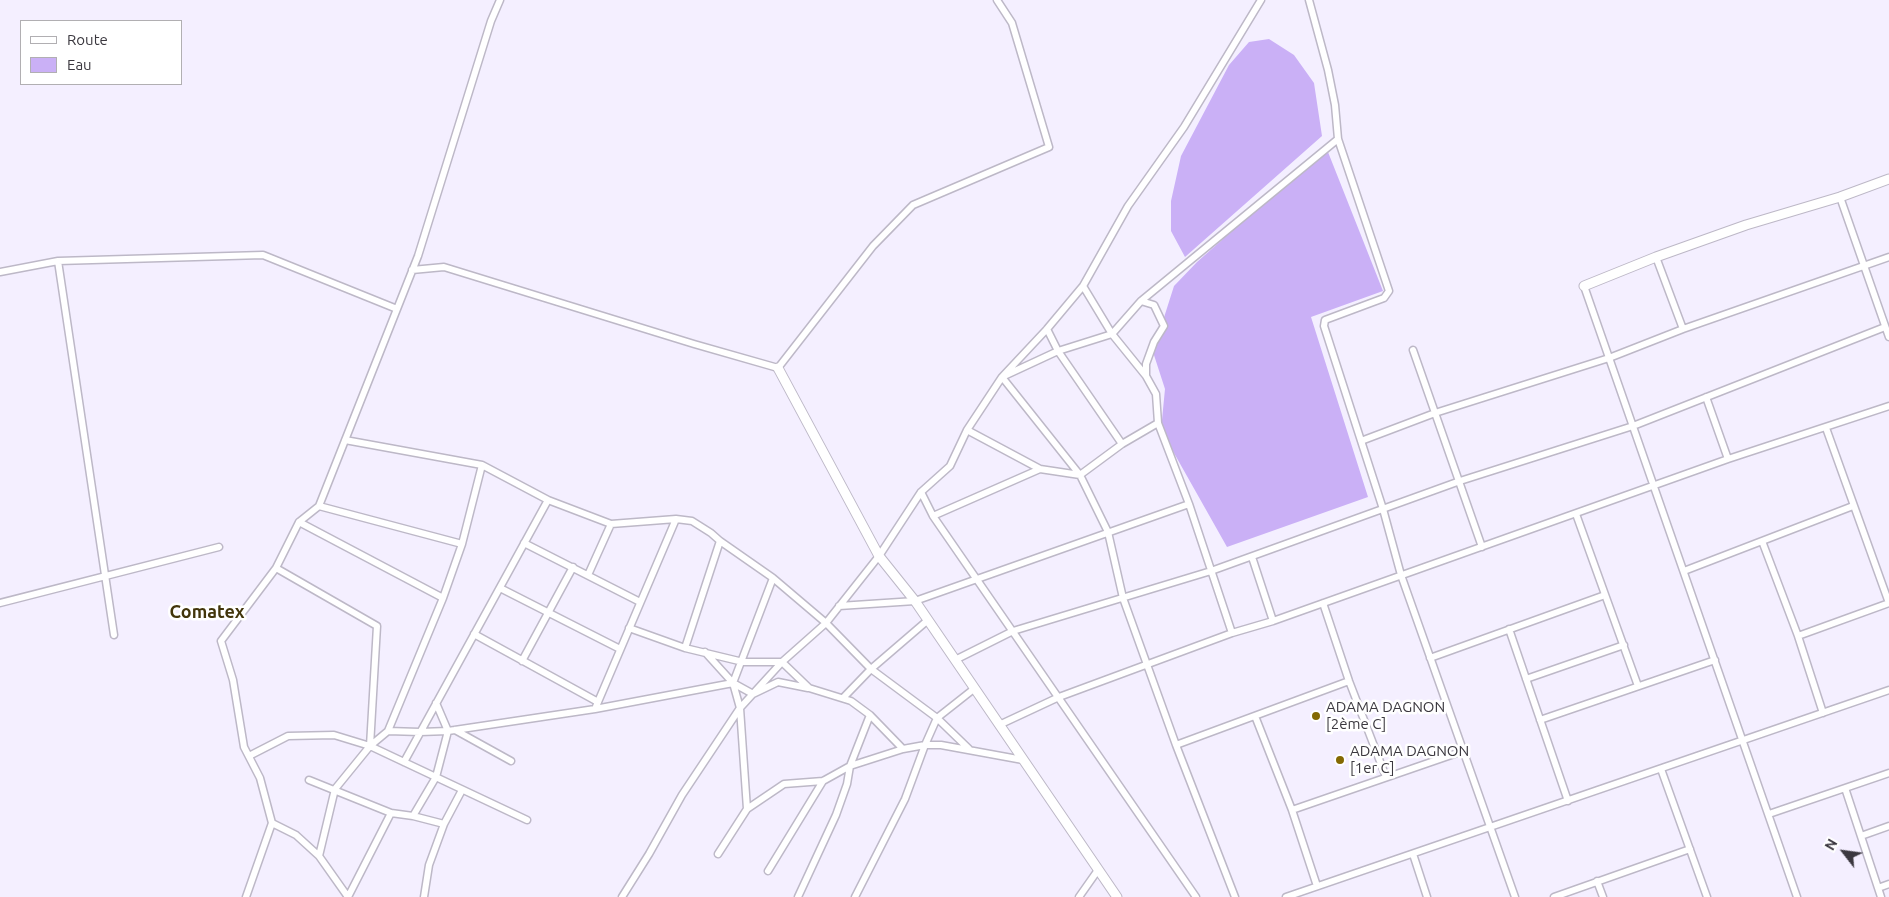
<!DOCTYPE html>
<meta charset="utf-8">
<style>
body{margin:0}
#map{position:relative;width:1889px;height:897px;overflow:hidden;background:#f4efff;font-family:Ubuntu,sans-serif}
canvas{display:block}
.legend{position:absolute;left:20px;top:20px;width:162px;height:65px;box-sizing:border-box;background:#fff;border:1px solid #b1afb2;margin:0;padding:6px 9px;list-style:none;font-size:15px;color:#3b383f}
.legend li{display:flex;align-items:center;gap:10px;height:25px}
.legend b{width:25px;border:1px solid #b1afb2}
.north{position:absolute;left:1819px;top:827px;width:50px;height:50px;-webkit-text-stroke:4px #fff;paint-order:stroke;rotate:300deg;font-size:14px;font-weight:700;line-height:20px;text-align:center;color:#3b383f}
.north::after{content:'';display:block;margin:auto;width:18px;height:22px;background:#3b383f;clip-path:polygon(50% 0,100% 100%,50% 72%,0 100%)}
</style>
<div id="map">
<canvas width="1889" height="897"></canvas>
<ul class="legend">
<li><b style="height:6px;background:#fff"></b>Route</li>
<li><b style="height:14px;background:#cab0f6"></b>Eau</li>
</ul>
<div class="north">N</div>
</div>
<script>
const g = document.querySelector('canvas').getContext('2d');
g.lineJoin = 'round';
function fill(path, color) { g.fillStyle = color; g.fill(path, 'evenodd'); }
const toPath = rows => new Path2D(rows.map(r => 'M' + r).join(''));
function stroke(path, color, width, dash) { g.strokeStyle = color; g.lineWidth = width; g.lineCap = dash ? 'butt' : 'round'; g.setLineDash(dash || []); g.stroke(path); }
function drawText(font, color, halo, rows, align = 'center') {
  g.font = font + ' Ubuntu,sans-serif'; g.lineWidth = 5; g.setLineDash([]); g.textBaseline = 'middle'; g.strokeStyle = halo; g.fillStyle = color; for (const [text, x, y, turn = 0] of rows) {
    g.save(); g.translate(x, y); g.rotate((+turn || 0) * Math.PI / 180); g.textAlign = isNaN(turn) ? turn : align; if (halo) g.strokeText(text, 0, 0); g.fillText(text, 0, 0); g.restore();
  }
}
const water = toPath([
 [1269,39,1294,55,1314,83,1322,136,1185,257,1171,231,1171,201,1181,156,1229,65,1249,42],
 [1328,152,1383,291,1311,317,1368,497,1227,547,1161,430,1165,389,1153,352,1174,286,1197,262,1283,186]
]);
const street = toPath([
 [1309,0,1328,70,1335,105,1338,139,1389,291,1384,298,1325,320,1324,326,1383,509,1401,575,1515,897],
 [1840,197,1889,337],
 [1656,257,1683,329],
 [58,261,114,635],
 [412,270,444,267,694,344,778,368,873,246,913,205,1049,147,1012,23,997,0],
 [0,272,58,261,263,255,397,309],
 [1083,286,1112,334,1146,376],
 [1584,286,1797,897],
 [1141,301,1154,305,1164,326,1154,342,1146,364,1146,376,1156,394,1158,423,1189,504,1232,633],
 [1047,329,1058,351,1122,444],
 [1413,350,1482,547],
 [1706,397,1728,459],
 [967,430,1040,469,1080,475,1122,444,1158,423],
 [345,440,482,465,548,500,611,524,676,519,692,521,711,533,720,541,773,578,826,623,871,669,937,718,969,749],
 [1361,441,1435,413,1609,358,1683,329,1889,257],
 [921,492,933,516,1196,897],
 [319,506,462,544],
 [1576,514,1638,686],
 [933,516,1040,469],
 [299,522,443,598],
 [1762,541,1798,636,1823,713],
 [524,543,640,602],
 [1252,557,1273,621],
 [276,568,377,626,370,746],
 [1684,571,1853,506],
 [588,575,611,524],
 [500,588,620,649],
 [0,603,219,547],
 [1323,603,1349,681,1386,777],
 [839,606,915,601,1189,504],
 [629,628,685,648,743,662,782,662,809,688,851,701,870,715,903,749,925,745,941,745,1023,760],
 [1509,629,1568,801],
 [474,634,598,702],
 [1798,636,1889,603,1826,428],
 [685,648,720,541],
 [705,652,733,683,740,708,747,809],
 [1430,658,1605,595],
 [955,660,1013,631,1211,571,1460,481,1633,426,1885,327],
 [522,661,573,567],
 [1526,679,1624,645],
 [733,683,773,578],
 [843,698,871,669,928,620],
 [595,709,676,519],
 [1255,716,1292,810,1317,886],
 [1540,720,1715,660],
 [999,725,1059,697,1232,633,1273,621,1728,459,1889,406],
 [455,730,511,761],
 [388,731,420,732,448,731,595,709,733,683,753,694,778,682,808,688],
 [1176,745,1349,681],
 [249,756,288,736,334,735,370,746,527,820],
 [404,762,548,500],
 [1661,769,1707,897],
 [309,780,391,813,413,816,444,824],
 [1845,788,1881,897],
 [1292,810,1463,751],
 [1769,814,1889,773],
 [413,816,436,777,448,731,436,703],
 [272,823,296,835,319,856,348,897],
 [1861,836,1889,826],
 [718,854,747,809,784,784,823,781,850,766,903,749],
 [1413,854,1427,897],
 [319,856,335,789,370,746,388,731,443,598,462,544,482,465],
 [768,871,823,781],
 [1597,881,1603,897],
 [1878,888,1889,884],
 [246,897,272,823,260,778,244,747,233,680,221,641,276,568,299,522,319,506,418,256,491,21,500,0],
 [348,897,391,813],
 [424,897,429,865,444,824,462,790],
 [622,897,649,854,682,795,740,708,782,662,826,623,879,556,921,492,950,466,967,430,1002,377,1047,329,1083,286,1128,206,1184,127,1261,0],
 [798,897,836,815,847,784,850,766,870,715],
 [855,897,905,799,925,745,937,718,975,688],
 [1079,897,1098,870],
 [1235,897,1176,745,1123,598,1108,532,1080,475,1002,377,1058,351,1112,334,1141,301,1338,139],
 [1286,897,1889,690],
 [1554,897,1690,849]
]);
const secondary = toPath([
 [1584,286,1656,257,1746,225,1840,197,1889,179],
 [778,368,879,556,915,601,1117,897]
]);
const markers = [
 [1316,716,5,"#846902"],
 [1340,760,5,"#846902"]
];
const poiNames = [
 ["ADAMA DAGNON",1326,707],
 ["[2ème C]",1326,724],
 ["ADAMA DAGNON",1350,751],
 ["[1er C]",1350,768]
];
const quarterNames = [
 ["Comatex",207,612]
];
fill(water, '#cab0f6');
stroke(street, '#bdb8c7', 9);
stroke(secondary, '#bdb8c7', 11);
stroke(street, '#fff', 6);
stroke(secondary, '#fff', 9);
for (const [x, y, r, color] of markers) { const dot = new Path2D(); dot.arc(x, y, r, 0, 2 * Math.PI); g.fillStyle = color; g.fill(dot); stroke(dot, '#fff', 2); }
drawText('15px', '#3b383f', '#fff', poiNames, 'left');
drawText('bold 18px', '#42350b', '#fff', quarterNames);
</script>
